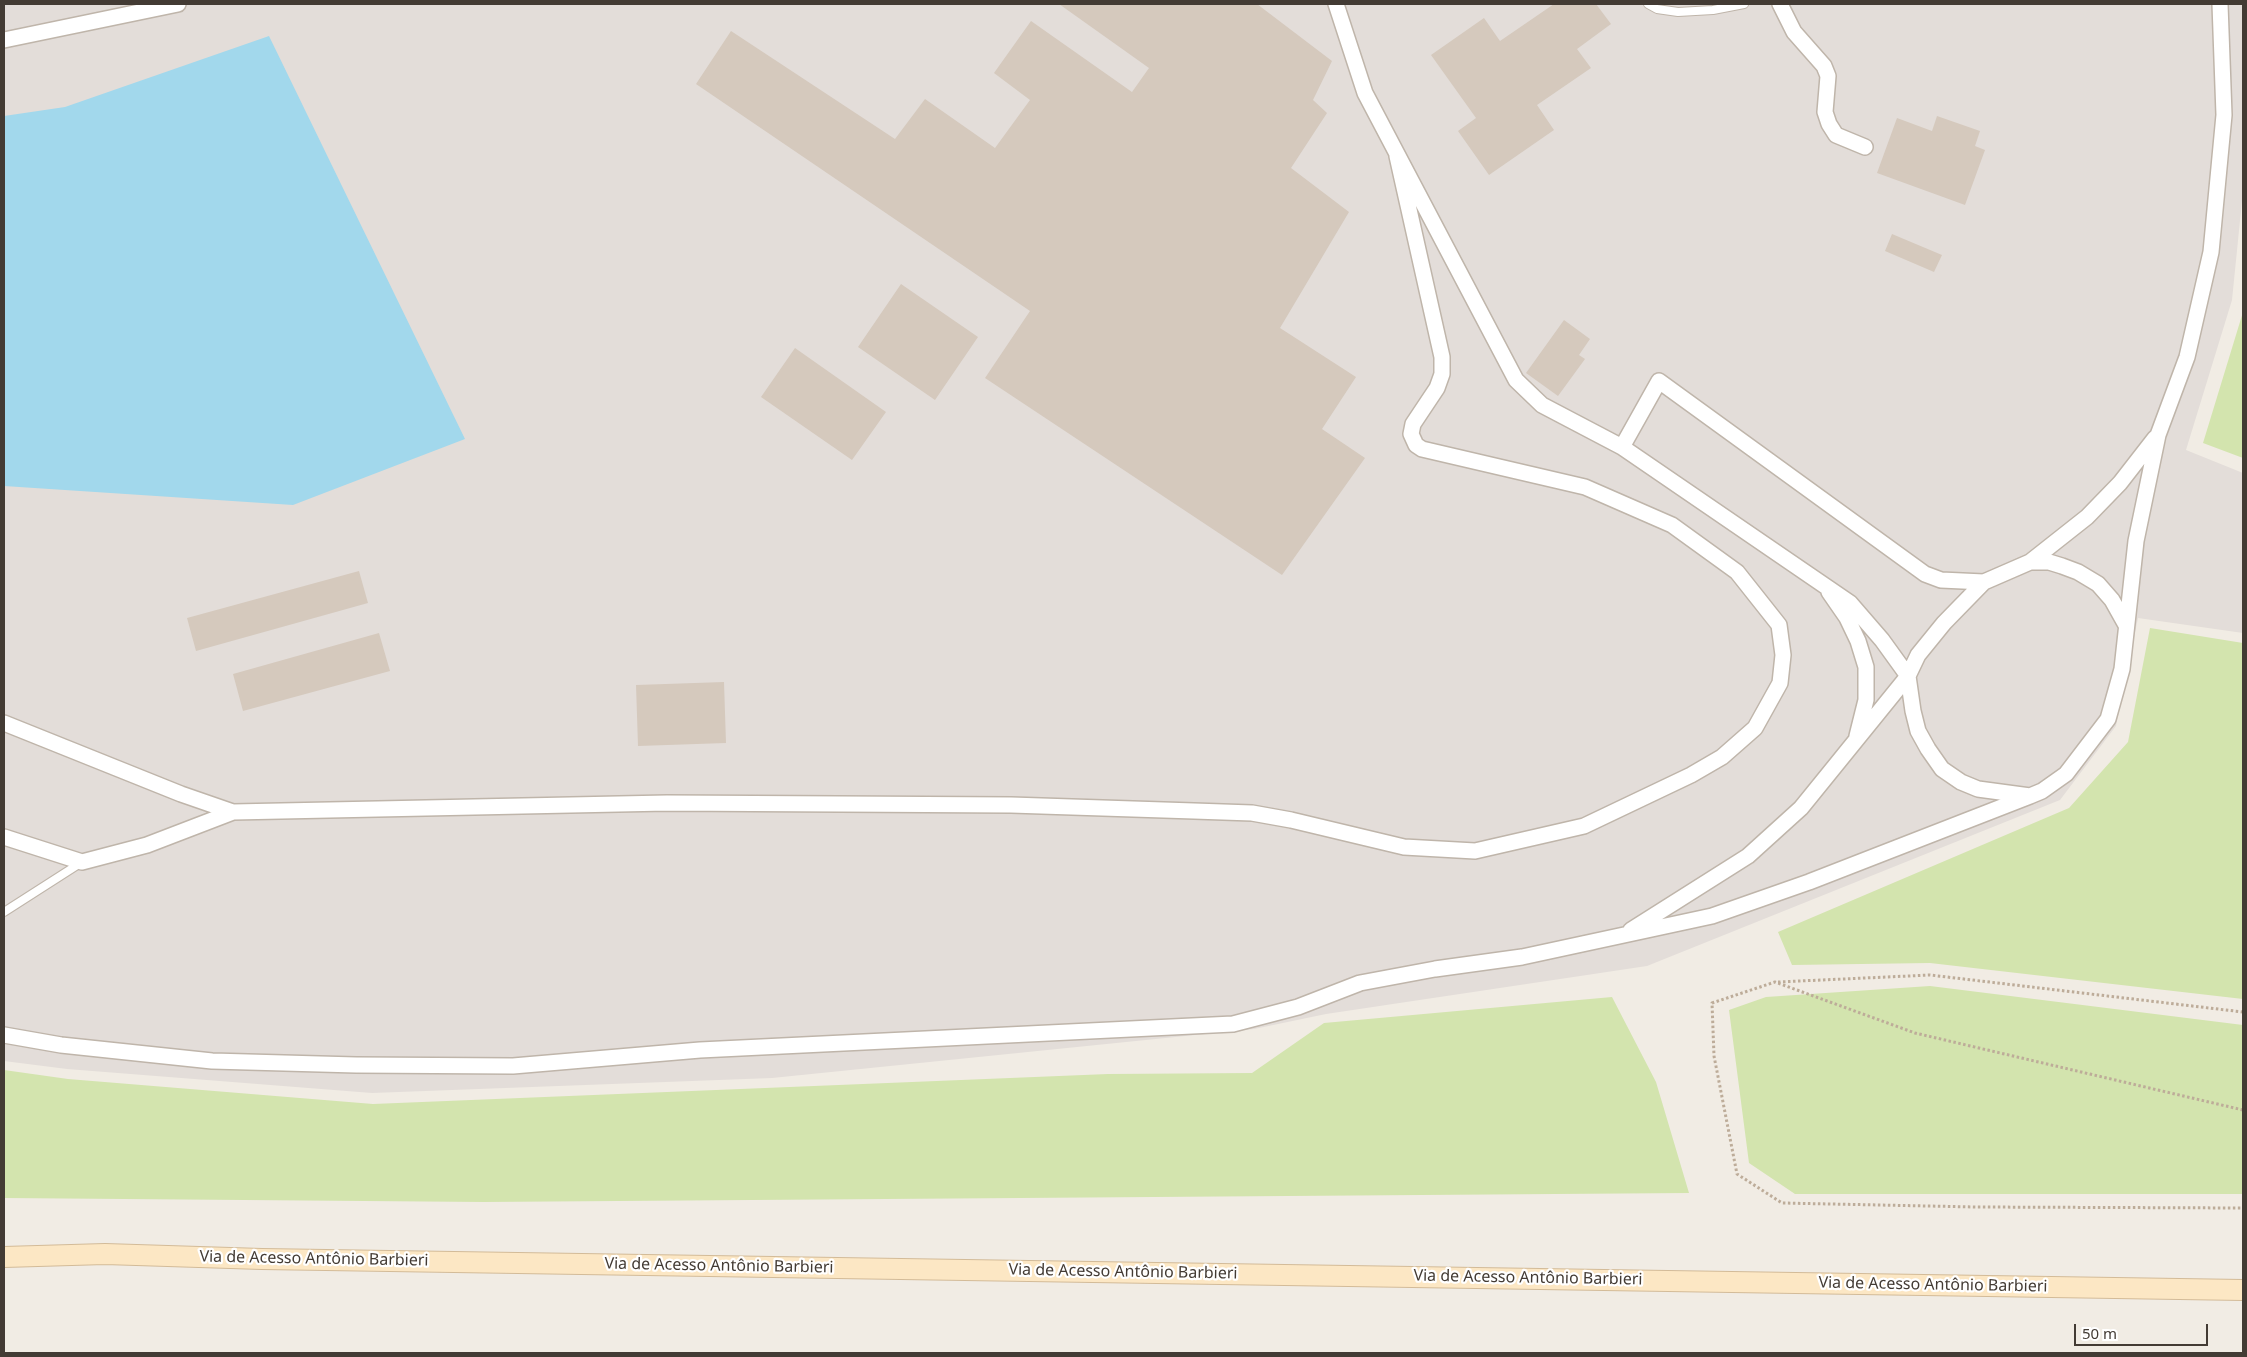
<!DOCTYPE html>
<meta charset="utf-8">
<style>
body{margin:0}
#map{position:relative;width:2247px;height:1357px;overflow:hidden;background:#f1ece4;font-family:"Noto Sans",sans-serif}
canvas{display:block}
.frame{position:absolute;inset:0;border:5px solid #433b34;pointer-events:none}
.scale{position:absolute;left:2074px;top:1324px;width:134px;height:22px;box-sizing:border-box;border:2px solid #433b34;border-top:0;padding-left:6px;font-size:15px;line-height:18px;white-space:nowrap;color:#433b34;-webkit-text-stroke:4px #fff;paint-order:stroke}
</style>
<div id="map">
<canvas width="2247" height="1357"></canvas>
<div class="frame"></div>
<div class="scale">50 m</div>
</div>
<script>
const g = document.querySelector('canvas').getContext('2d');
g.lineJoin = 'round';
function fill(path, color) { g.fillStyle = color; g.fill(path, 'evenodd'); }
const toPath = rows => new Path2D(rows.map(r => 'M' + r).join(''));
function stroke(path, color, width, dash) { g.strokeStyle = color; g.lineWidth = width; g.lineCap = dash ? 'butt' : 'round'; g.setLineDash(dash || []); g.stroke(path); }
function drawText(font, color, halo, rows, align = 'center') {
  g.font = font + ' "Noto Sans",sans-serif'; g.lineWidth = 4.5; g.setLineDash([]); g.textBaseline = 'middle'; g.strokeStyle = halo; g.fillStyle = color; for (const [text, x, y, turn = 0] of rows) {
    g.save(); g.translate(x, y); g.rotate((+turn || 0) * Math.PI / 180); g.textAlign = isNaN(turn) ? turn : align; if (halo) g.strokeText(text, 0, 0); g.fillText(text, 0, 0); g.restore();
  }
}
const industrial = toPath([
 [4,4,2243,4,2243,191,2232,300,2186,450,2243,473,2243,633,2138,618,2116,726,2060,800,1647,966,1326,1014,1254,1029,772,1078,372,1093,67,1069,4,1061]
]);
const green = toPath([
 [2243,312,2243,458,2203,443],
 [2150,628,2243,643,2243,999,1930,963,1792,965,1778,932,2069,808,2128,742],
 [1930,986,2243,1025,2243,1194,1795,1194,1749,1163,1729,1010,1766,997],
 [1612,997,1656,1082,1689,1193,484,1202,4,1198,4,1070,68,1079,373,1104,1108,1074,1252,1073,1324,1023]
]);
const water = toPath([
 [269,36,465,439,293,505,4,486,4,116,65,107]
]);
const building = toPath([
 [1059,4,1257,4,1332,61,1313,100,1327,113,1291,168,1349,212,1280,328,1356,377,1322,429,1365,458,1282,575,985,378,1030,311,696,84,731,31,895,139,925,99,995,148,1030,100,994,73,1031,21,1132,92,1149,68],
 [1554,4,1596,4,1611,24,1577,49,1591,68,1537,105,1554,130,1489,175,1458,131,1476,118,1431,55,1484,18,1500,41],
 [1937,116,1980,131,1975,146,1985,150,1965,205,1877,173,1897,118,1932,131],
 [1892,234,1942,255,1934,272,1885,251],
 [901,284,978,337,935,400,858,347],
 [1564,320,1590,339,1579,355,1585,359,1558,396,1526,373],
 [795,348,886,412,852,460,761,397],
 [359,571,368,603,196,651,187,618],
 [379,633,390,671,243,711,233,674],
 [724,682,726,743,638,746,636,685]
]);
const path = toPath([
 [1778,982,1930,975,2243,1012],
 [2243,1110,1915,1033,1775,982,1712,1003,1714,1056,1737,1174,1782,1203,1976,1207,2243,1208]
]);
const service = toPath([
 [1648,4,1657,9,1678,12,1713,10,1744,4],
 [4,912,82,862]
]);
const minor = toPath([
 [1336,4,1365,93,1516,380,1542,405,1622,447,1850,603,1882,640,1908,676,1801,808,1748,856,1631,930],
 [1780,4,1794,32,1824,66,1828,76,1825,112,1829,124,1836,135,1865,147],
 [4,40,178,4],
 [1622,447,1659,381,1925,574,1941,580,1984,582],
 [2030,562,2087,517,2120,483,2155,438],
 [1829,592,1847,618,1858,641,1866,667,1866,700,1857,736],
 [2126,625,2112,600,2098,584,2078,572,2062,566,2049,562,2030,562,1984,582,1944,623,1918,655,1908,676,1913,711,1918,731,1928,749,1942,769,1961,782,1978,789,2030,796,2042,791,2066,774,2108,719,2122,669,2136,541,2158,435,2187,357,2211,252,2224,115,2220,4],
 [4,723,181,794,233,812,667,803,1011,805,1194,811,1252,813,1291,820,1404,847,1475,851,1584,826,1691,775,1722,757,1755,728,1780,683,1783,655,1779,625,1737,572,1672,525,1585,487,1422,449,1416,445,1411,434,1413,424,1437,388,1442,374,1442,357,1397,156],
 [4,837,82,862,147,845,233,812],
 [4,1035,61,1045,212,1061,356,1065,513,1066,700,1050,1233,1024,1298,1007,1360,983,1435,969,1522,957,1712,916,1809,882,2030,796]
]);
const secondary = toPath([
 [4,1257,105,1254,262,1259,2243,1290]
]);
const streetNames = [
 ["Via de Acesso Antônio Barbieri",314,1259,1],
 ["Via de Acesso Antônio Barbieri",719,1266,1],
 ["Via de Acesso Antônio Barbieri",1123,1272,1],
 ["Via de Acesso Antônio Barbieri",1528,1278,1],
 ["Via de Acesso Antônio Barbieri",1933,1285,1]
];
fill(industrial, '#e3ddd9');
fill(green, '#d3e4ae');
fill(water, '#a2d8ec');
fill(building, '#d5c9bd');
stroke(service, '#bfb5aa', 10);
stroke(minor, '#bfb5aa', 18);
stroke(secondary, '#d3bb98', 22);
stroke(path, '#bdac99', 3, [2.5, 2.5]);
stroke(service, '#fff', 8);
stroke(minor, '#fff', 15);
stroke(secondary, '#fce7c4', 20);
drawText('16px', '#433b34', '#fff', streetNames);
</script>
